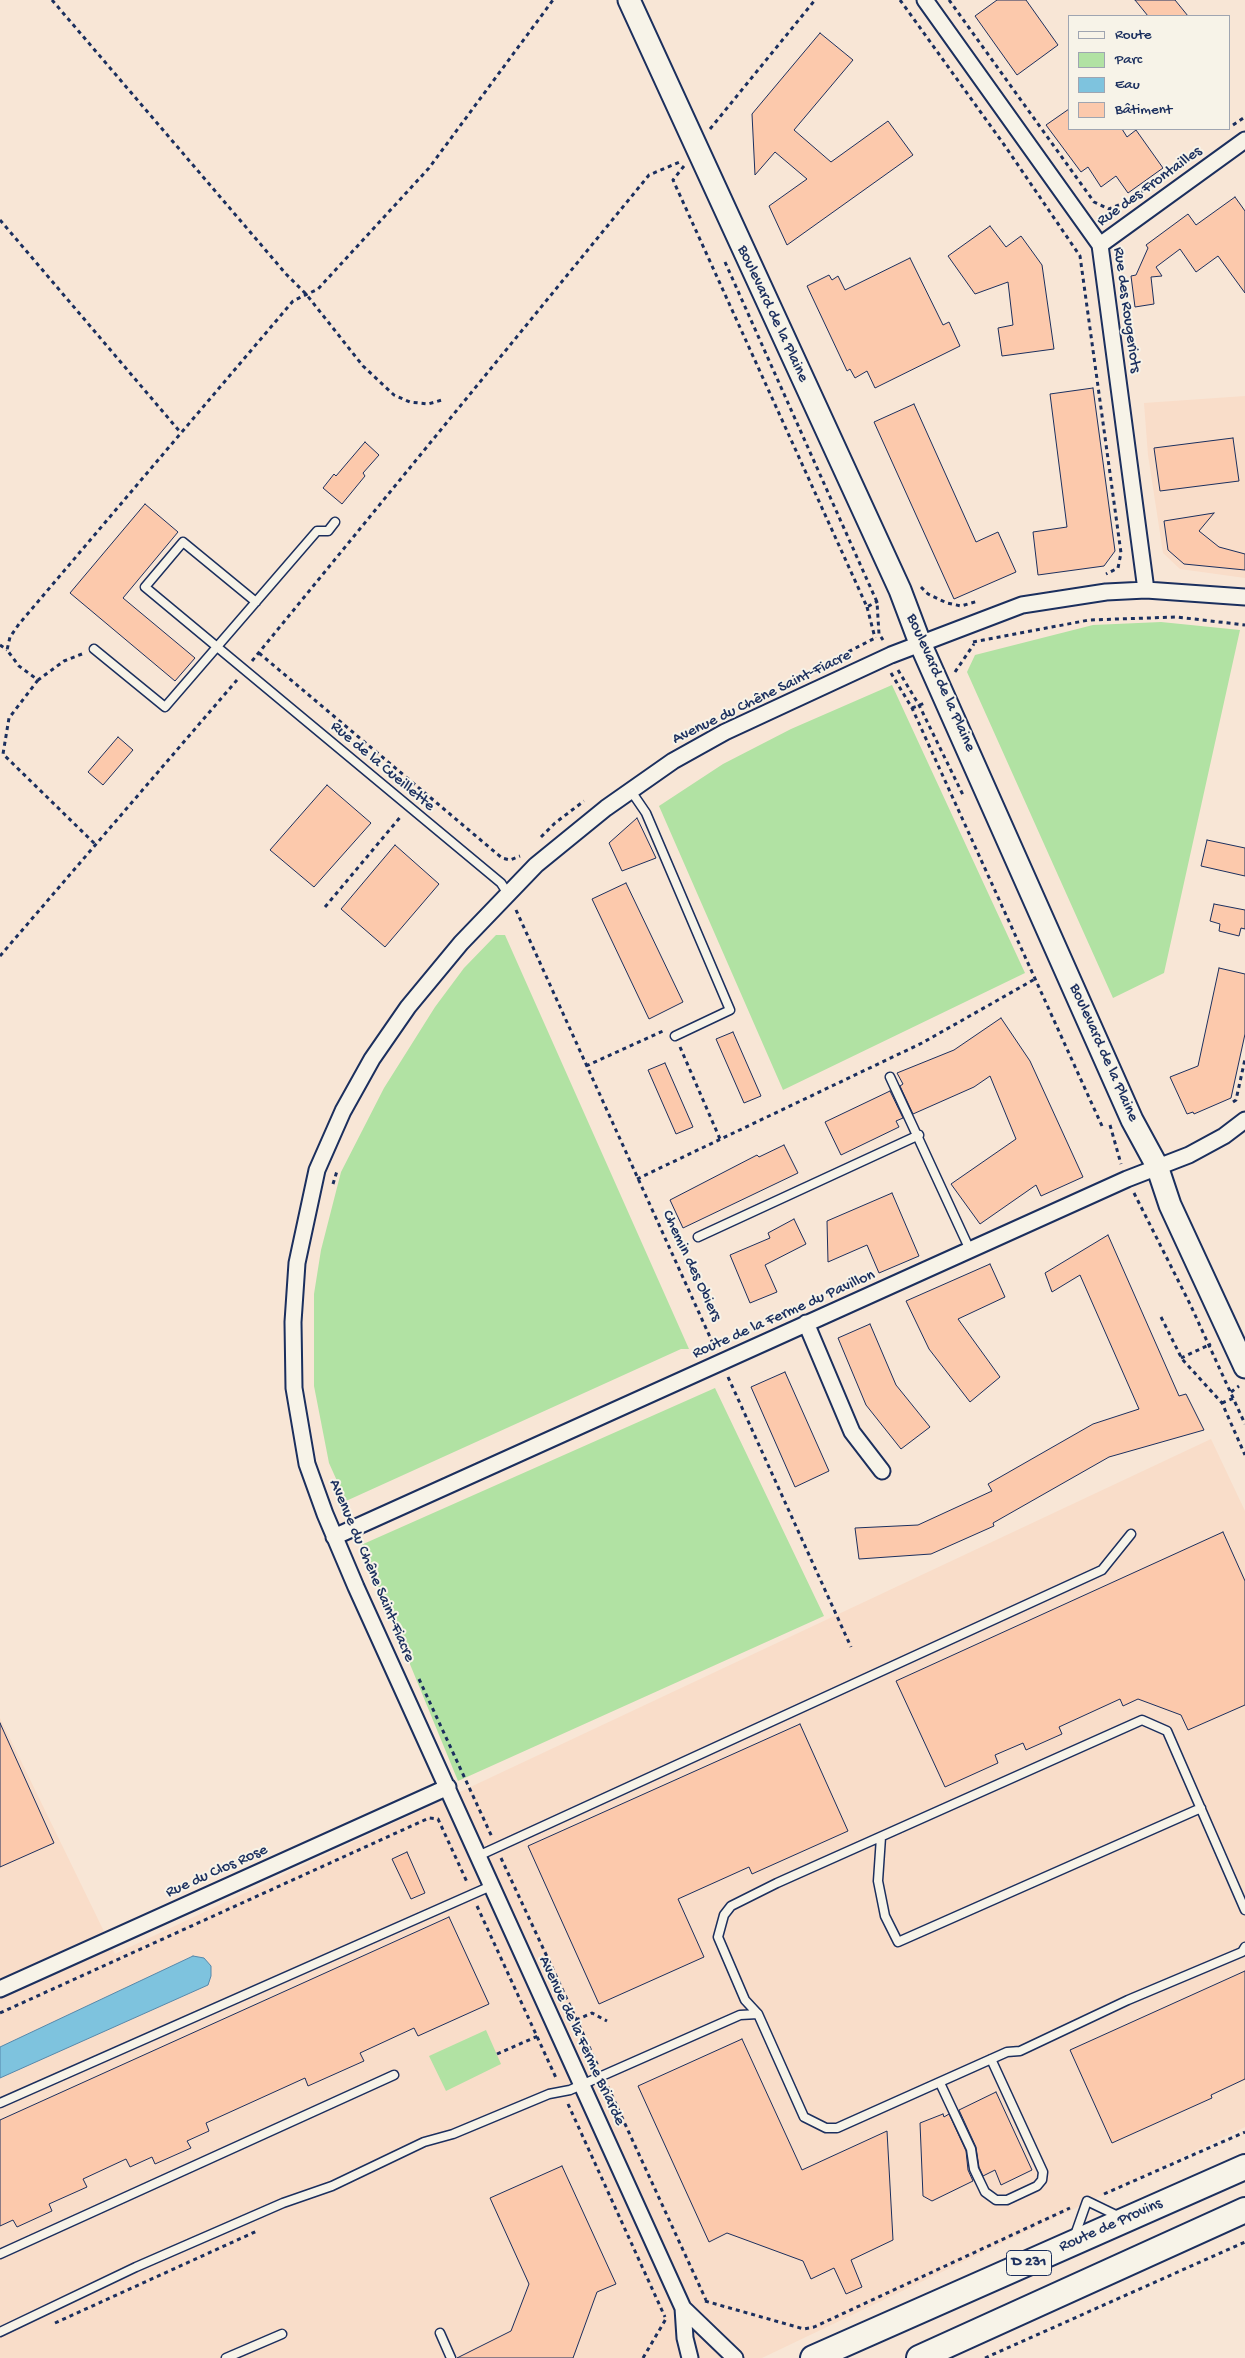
<!DOCTYPE html>
<meta charset="utf-8">
<style>
body{margin:0}
#map{position:relative;width:1245px;height:2358px;overflow:hidden;background:#f8e6d6;font-family:"Gochi Hand",sans-serif}
canvas{display:block}
.legend{position:absolute;left:1068px;top:15px;width:162px;height:115px;box-sizing:border-box;background:#f7f3e8;border:1px solid #9fa5b1;margin:0;padding:6px 9px;list-style:none;font-size:15px;color:#1b2f5e}
.legend li{display:flex;align-items:center;gap:10px;height:25px}
.legend b{width:25px;border:1px solid #9fa5b1}
</style>
<div id="map">
<canvas width="1245" height="2358"></canvas>
<ul class="legend">
<li><b style="height:6px;background:#f7f3e8"></b>Route</li>
<li><b style="height:14px;background:#b1e2a3"></b>Parc</li>
<li><b style="height:14px;background:#7ec3de"></b>Eau</li>
<li><b style="height:14px;background:#fcc9ac"></b>Bâtiment</li>
</ul>
</div>
<script>
const g = document.querySelector('canvas').getContext('2d');
g.lineJoin = 'round';
function fill(path, color) { g.fillStyle = color; g.fill(path, 'evenodd'); }
const toPath = rows => new Path2D(rows.map(r => 'M' + r).join(''));
function stroke(path, color, width, dash) { g.strokeStyle = color; g.lineWidth = width; g.lineCap = dash ? 'butt' : 'round'; g.setLineDash(dash || []); g.stroke(path); }
function drawText(font, color, halo, rows, align = 'center') {
  g.font = font + ' "Gochi Hand",sans-serif'; g.lineWidth = 4; g.setLineDash([]); g.textBaseline = 'middle'; g.strokeStyle = halo; g.fillStyle = color; for (const [text, x, y, turn = 0] of rows) {
    g.save(); g.translate(x, y); g.rotate((+turn || 0) * Math.PI / 180); g.textAlign = isNaN(turn) ? turn : align; if (halo) g.strokeText(text, 0, 0); g.fillText(text, 0, 0); g.restore();
  }
}
const built = toPath([
 [1245,396,1245,578,1180,569,1163,553,1148,455,1144,403],
 [1211,1439,1245,1511,1245,2127,762,2358,0,2358,0,1718,115,1954]
]);
const green = toPath([
 [1161,622,1240,630,1164,973,1113,998,967,672,975,655,1093,625],
 [892,685,1025,973,783,1090,659,806,723,764,791,729],
 [496,935,505,935,689,1349,681,1349,346,1501,329,1463,314,1386,314,1294,321,1250,341,1172,384,1088,435,1007,464,968],
 [715,1388,824,1616,458,1781,361,1545],
 [486,2030,501,2064,446,2091,429,2056]
]);
const water = toPath([
 [193,1956,204,1958,211,1966,211,1976,208,1985,0,2078,0,2047,193,1956]
]);
const building = toPath([
 [997,0,1026,0,1058,45,1017,75,975,16,997,0],
 [1135,0,1175,0,1188,16,1148,16,1135,0],
 [820,33,853,60,794,130,831,162,888,121,913,155,787,245,769,206,807,179,775,152,755,175,752,114,820,33],
 [1069,109,1069,129,1122,129,1127,137,1136,130,1163,168,1128,193,1116,176,1101,187,1088,167,1081,172,1046,125,1069,109],
 [1235,197,1245,211,1245,293,1218,256,1196,272,1180,249,1156,267,1162,276,1151,277,1154,304,1135,307,1131,276,1136,275,1148,248,1146,245,1188,214,1196,225,1235,197],
 [990,226,1006,247,1021,236,1042,265,1054,349,1002,356,998,328,1013,325,1008,282,975,294,948,256,990,226],
 [910,258,943,325,949,322,960,346,875,388,867,371,855,378,850,369,847,371,807,286,829,275,832,280,838,276,845,290,910,258],
 [1093,388,1115,551,1104,566,1038,575,1033,532,1067,527,1050,394,1093,388],
 [914,404,976,542,998,532,1016,572,954,599,874,422,914,404],
 [1233,438,1239,481,1160,491,1154,448,1233,438],
 [365,442,379,455,363,473,365,476,342,504,323,488,334,474,336,476,365,442],
 [145,504,178,532,123,598,195,658,175,681,70,593,145,504],
 [1214,513,1199,531,1219,547,1245,554,1245,570,1184,564,1168,550,1164,521,1214,513],
 [118,737,133,750,103,785,88,772,118,737],
 [327,785,371,823,314,887,270,850,327,785],
 [637,818,656,858,622,871,609,843,637,818],
 [1207,840,1245,848,1245,876,1201,866,1207,840],
 [395,845,439,884,385,947,341,909,395,845],
 [626,883,683,1002,649,1019,592,899,626,883],
 [1214,904,1245,910,1245,929,1241,928,1239,936,1219,931,1220,924,1210,921,1214,904],
 [1219,968,1245,974,1245,1034,1231,1098,1194,1114,1193,1112,1187,1114,1170,1077,1198,1066,1219,968],
 [1001,1018,1030,1061,1083,1177,1041,1196,1036,1185,980,1224,951,1184,1016,1139,990,1076,974,1087,913,1114,900,1086,903,1084,897,1073,954,1050,1001,1018],
 [733,1032,761,1096,744,1103,716,1039,733,1032],
 [665,1063,693,1127,676,1134,648,1070,665,1063],
 [890,1091,903,1118,896,1121,899,1127,841,1155,825,1122,890,1091],
 [784,1145,798,1173,683,1228,670,1200,757,1155,759,1157,784,1145],
 [892,1193,919,1256,879,1273,867,1245,828,1262,827,1221,892,1193],
 [794,1219,806,1244,765,1265,777,1292,750,1303,730,1255,770,1238,768,1233,794,1219],
 [1108,1235,1179,1396,1186,1394,1204,1430,1109,1457,993,1523,994,1526,931,1554,859,1559,855,1528,918,1525,992,1491,988,1484,1093,1424,1139,1409,1080,1275,1052,1292,1045,1273,1108,1235],
 [990,1264,1005,1297,958,1319,1000,1377,970,1402,929,1349,906,1301,990,1264],
 [870,1324,896,1385,930,1427,901,1449,866,1405,838,1338,870,1324],
 [785,1372,829,1471,795,1487,751,1387,785,1372],
 [1223,1532,1245,1581,1245,1705,1188,1730,1181,1715,1138,1699,1123,1706,1120,1699,1059,1727,1062,1734,1026,1750,1023,1743,995,1755,998,1763,945,1787,896,1681,1223,1532],
 [0,1723,54,1843,0,1867,0,1723],
 [800,1724,848,1831,752,1874,749,1867,678,1899,704,1957,599,2004,528,1846,800,1724],
 [407,1852,425,1893,411,1899,392,1859,407,1852],
 [449,1917,489,2004,418,2036,414,2028,360,2053,364,2061,308,2086,305,2078,206,2123,209,2131,187,2141,191,2148,155,2164,152,2157,130,2167,126,2159,83,2179,87,2187,49,2204,52,2211,17,2227,13,2220,0,2226,0,2120,449,1917],
 [1245,1971,1245,2079,1211,2095,1212,2098,1112,2143,1070,2050,1245,1971],
 [742,2039,802,2170,887,2131,893,2240,851,2260,862,2287,846,2294,834,2268,811,2279,803,2261,727,2233,709,2242,638,2086,742,2039],
 [996,2092,1032,2170,1001,2185,995,2170,983,2176,979,2167,976,2147,959,2110,996,2092],
 [943,2114,944,2117,949,2114,966,2151,968,2170,973,2181,932,2201,923,2196,920,2123,943,2114],
 [562,2166,616,2284,597,2292,573,2358,457,2358,511,2331,529,2284,490,2198,562,2166]
]);
const path = toPath([
 [52,0,286,274,306,294,363,366,394,395,410,402,428,404,442,400],
 [900,0,1005,146,1080,256,1121,553,1118,568,1106,574],
 [949,0,1094,202,1109,209,1126,202],
 [1233,125,1245,117],
 [710,129,815,0],
 [684,166,673,180,867,607,878,601],
 [1140,193,1195,152],
 [0,220,181,433],
 [725,262,877,602,879,634,883,640],
 [921,587,928,594,947,603,961,606,978,601],
 [867,607,875,638],
 [973,642,1089,620,1177,617,1245,625],
 [0,645,7,650],
 [259,653,502,858,510,860,520,856],
 [82,654,64,661,38,680,19,666,7,650,10,637,19,624,293,301,318,289,429,168,553,0],
 [252,661,649,175,682,161],
 [813,670,875,638],
 [898,670,919,705,964,797],
 [955,672,974,644],
 [891,673,912,708,1102,1126],
 [38,680,9,718,3,754,95,844],
 [912,708,925,703],
 [541,837,555,823,584,801],
 [325,907,402,815],
 [516,910,715,1348],
 [0,956,237,680],
 [680,1047,720,1139],
 [586,1066,663,1031],
 [1233,1102,1236,1100,1245,1059],
 [1110,1125,1121,1164],
 [637,1179,922,1043,1035,979],
 [333,1184,337,1171],
 [1134,1193,1190,1304,1245,1424],
 [1161,1317,1182,1359,1222,1403,1245,1455],
 [1181,1358,1211,1344],
 [728,1377,851,1647],
 [1231,1392,1239,1386],
 [1222,1403,1234,1398],
 [419,1679,492,1837],
 [501,1858,598,2066],
 [477,1906,557,2080],
 [0,2013,429,1818,438,1819,467,1882],
 [576,2020,592,2013,607,2021],
 [497,2054,538,2036],
 [608,2087,706,2300],
 [568,2104,665,2317],
 [1104,2194,1245,2132],
 [705,2301,804,2329,814,2327,1070,2208],
 [55,2323,257,2231],
 [643,2358,667,2317],
 [985,2358,1245,2242]
]);
const service = toPath([
 [256,602,183,542,145,587,501,883,508,894],
 [94,649,165,707,317,531,328,531,335,522],
 [631,791,646,813,730,1010,675,1036],
 [890,1077,970,1250],
 [698,1237,919,1135],
 [881,1837,878,1881,885,1916,898,1942,1201,1808],
 [478,1856,1102,1570,1131,1534],
 [1245,1910,1167,1731,1142,1720,777,1883,731,1906,724,1915,718,1937,745,2000,758,2014,804,2117,826,2128,837,2128,1007,2052,1020,2051,1128,2000,1242,1952,1245,1947],
 [940,2083,971,2149,974,2169,985,2192,996,2200,1007,2200,1037,2186,1042,2180,1043,2172,991,2059],
 [0,2103,491,1886],
 [1075,2235,1087,2201,1118,2216],
 [0,2254,394,2075],
 [0,2332,136,2267,283,2203,332,2186,424,2142,453,2134,549,2094,570,2090,740,2015,758,2014],
 [440,2333,451,2358],
 [226,2358,282,2334]
]);
const minor = toPath([
 [925,0,1100,245,1146,590],
 [1100,245,1245,140],
 [806,1323,852,1432,882,1471],
 [334,1537,1127,1179,1189,1155,1224,1136,1245,1120],
 [0,1989,448,1787],
 [683,2308,735,2358],
 [690,2358,685,2338,683,2308,356,1587,325,1514,307,1464,294,1388,293,1322,297,1263,317,1170,343,1111,372,1059,408,1007,461,943,536,865,606,808,673,761,725,732,891,655,1022,605,1106,592,1146,590,1245,597]
]);
const secondary = toPath([
 [629,0,900,590,920,643,1132,1120,1157,1166,1170,1205,1245,1367]
]);
const primary = toPath([
 [813,2358,1245,2167],
 [919,2358,1245,2210]
]);
const shields = [
 [1029,2263,45]
];
const shieldNames = [
 ["D 231",1029,2263]
];
const streetNames = [
 ["Rue des Frontailles",1150,187,-36],
 ["Rue des Rougeriots",1126,310,82],
 ["Boulevard de la Plaine",772,314,65],
 ["Boulevard de la Plaine",940,683,66],
 ["Avenue du Chêne Saint-Fiacre",762,698,-26],
 ["Rue de la Cueillette",382,767,40],
 ["Boulevard de la Plaine",1103,1053,66],
 ["Chemin des Obiers",691,1266,65],
 ["Route de la Ferme du Pavillon",784,1315,-24],
 ["Avenue du Chêne Saint-Fiacre",371,1571,67],
 ["Rue du Clos Rose",217,1872,-24],
 ["Avenue de la Ferme Briarde",581,2041,65],
 ["Route de Provins",1111,2226,-24]
];
fill(built, '#f9ddc9');
fill(green, '#b1e2a3');
fill(water, '#7ec3de');
stroke(water, '#5688ab', 1);
fill(building, '#fcc9ac');
stroke(building, '#1b2f5e', 1);
stroke(service, '#1b2f5e', 11);
stroke(minor, '#1b2f5e', 19);
stroke(secondary, '#1b2f5e', 25);
stroke(primary, '#1b2f5e', 28);
stroke(path, '#1b2f5e', 3, [4, 4]);
stroke(service, '#f7f3e8', 8);
stroke(minor, '#f7f3e8', 15);
stroke(secondary, '#f7f3e8', 21);
stroke(primary, '#f7f3e8', 24);
for (const [x, y, w] of shields) { const box = new Path2D(); box.roundRect(x - w / 2, y - 12.5, w, 25, 4); g.fillStyle = '#f7f3e8'; g.fill(box); stroke(box, '#1b2f5e', 1); }
drawText('bold 15px', '#1b2f5e', null, shieldNames);
drawText('16px', '#1b2f5e', '#f7f3e8', streetNames);
</script>
